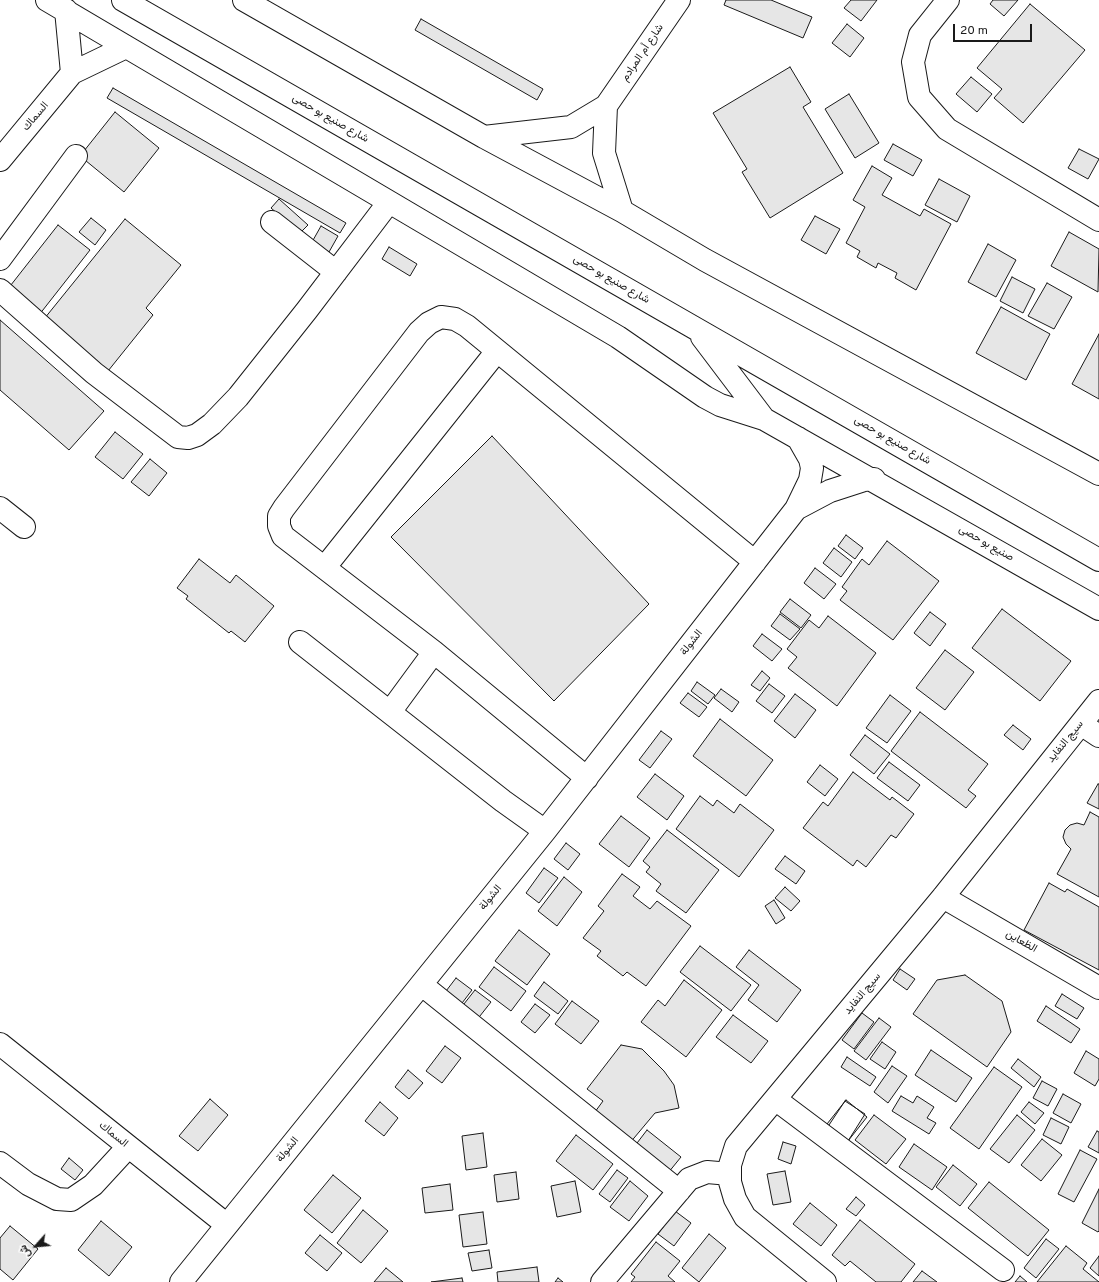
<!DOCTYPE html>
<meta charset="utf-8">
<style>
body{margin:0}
#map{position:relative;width:1099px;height:1282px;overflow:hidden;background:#fff;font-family:Overpass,Vazirmatn,sans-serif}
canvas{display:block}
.north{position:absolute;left:16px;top:1226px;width:40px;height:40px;-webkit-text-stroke:3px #fff;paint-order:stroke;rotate:243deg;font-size:11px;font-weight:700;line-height:16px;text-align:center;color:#1a1a1a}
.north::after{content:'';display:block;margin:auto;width:14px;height:18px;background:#1a1a1a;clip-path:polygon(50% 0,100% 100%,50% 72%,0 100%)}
.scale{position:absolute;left:953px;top:24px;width:79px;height:18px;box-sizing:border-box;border:2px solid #1a1a1a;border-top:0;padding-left:5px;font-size:12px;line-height:14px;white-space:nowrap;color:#1a1a1a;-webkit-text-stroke:3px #fff;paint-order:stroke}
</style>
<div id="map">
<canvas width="1099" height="1282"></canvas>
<div class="north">ش</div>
<div class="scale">20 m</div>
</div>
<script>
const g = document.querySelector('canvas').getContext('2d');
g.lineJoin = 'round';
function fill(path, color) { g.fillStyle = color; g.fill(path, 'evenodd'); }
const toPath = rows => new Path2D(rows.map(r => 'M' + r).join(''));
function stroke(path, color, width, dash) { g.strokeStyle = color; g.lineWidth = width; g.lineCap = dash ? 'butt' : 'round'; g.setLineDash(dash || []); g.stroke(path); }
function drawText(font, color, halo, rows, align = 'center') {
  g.font = font + ' Overpass,Vazirmatn,sans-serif'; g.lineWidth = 3; g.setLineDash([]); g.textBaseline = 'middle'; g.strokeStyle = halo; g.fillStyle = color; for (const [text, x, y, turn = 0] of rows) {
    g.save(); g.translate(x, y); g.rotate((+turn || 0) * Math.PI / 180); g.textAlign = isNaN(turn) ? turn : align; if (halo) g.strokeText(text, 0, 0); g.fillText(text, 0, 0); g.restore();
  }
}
const building = toPath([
 [726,0,771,0,812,17,803,38,724,5,726,0],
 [851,0,877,0,861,21,844,8,851,0],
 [993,0,1018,0,1004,16,990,4,993,0],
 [1030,4,1085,50,1023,123,994,98,1002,89,977,68,1030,4],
 [421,19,543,89,537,100,415,30,421,19],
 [847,24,864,38,850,57,832,43,847,24],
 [790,67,811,102,803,107,843,173,770,218,742,172,747,169,713,113,790,67],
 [971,77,992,94,977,112,956,94,971,77],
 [113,88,346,223,340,233,107,98,113,88],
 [849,94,879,143,855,158,825,109,849,94],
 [115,112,159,148,124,192,80,156,115,112],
 [893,144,922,160,913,176,884,160,893,144],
 [1079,149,1099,159,1088,179,1068,168,1079,149],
 [872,166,892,178,882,195,920,216,924,209,951,224,916,290,895,278,897,273,878,263,876,268,857,257,860,251,846,243,865,207,853,200,872,166],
 [939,179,970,196,957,222,925,205,939,179],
 [279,199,308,225,300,233,271,208,279,199],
 [815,216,840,229,826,254,801,240,815,216],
 [91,218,106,230,95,245,79,232,91,218],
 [125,219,181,265,146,308,153,315,104,376,40,324,125,219],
 [58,225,90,250,39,315,7,290,58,225],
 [321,226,338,236,329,252,312,242,321,226],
 [1069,232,1099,249,1098,292,1051,266,1069,232],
 [988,244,1016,260,996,297,968,282,988,244],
 [389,247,417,264,410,276,382,259,389,247],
 [1012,277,1035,289,1023,313,1000,301,1012,277],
 [1047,283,1072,297,1054,329,1028,316,1047,283],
 [1001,307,1050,334,1026,380,976,353,1001,307],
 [0,320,104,411,69,450,0,390,0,320],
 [1099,334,1099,399,1072,384,1099,334],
 [115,432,143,454,123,479,95,457,115,432],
 [492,436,649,604,554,701,391,537,492,436],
 [150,459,167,473,149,496,131,482,150,459],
 [846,535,863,548,855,559,838,546,846,535],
 [887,541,939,581,893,640,840,600,847,591,842,587,862,559,869,565,887,541],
 [834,548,852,562,841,577,823,563,834,548],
 [199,559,230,583,236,575,274,606,245,642,231,631,229,633,186,599,188,596,177,588,199,559],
 [815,568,836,584,824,599,804,583,815,568],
 [790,599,811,615,801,628,780,612,790,599],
 [1002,609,1071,661,1040,701,972,648,1002,609],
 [930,612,946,624,930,646,914,633,930,612],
 [780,614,800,629,790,640,771,626,780,614],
 [828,616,876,653,837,706,788,668,797,657,787,649,809,620,819,628,828,616],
 [762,634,782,649,772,661,753,646,762,634],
 [945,650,974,672,945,710,916,688,945,650],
 [762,671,770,678,760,691,751,685,762,671],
 [697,682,715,695,708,704,691,691,697,682],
 [769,684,785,696,772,713,756,701,769,684],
 [721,689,739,702,732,712,714,698,721,689],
 [688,693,707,707,699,717,680,703,688,693],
 [795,694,816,710,795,738,774,721,795,694],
 [890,695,911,711,887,743,866,728,890,695],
 [920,712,988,764,968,790,976,796,966,808,891,751,920,712],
 [720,719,773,760,746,796,693,756,720,719],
 [1013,725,1031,739,1023,750,1004,735,1013,725],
 [661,731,672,739,650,768,639,760,661,731],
 [865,735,890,754,874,774,850,755,865,735],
 [889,762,920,785,908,801,877,778,889,762],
 [820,765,838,779,825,796,807,782,820,765],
 [853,772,890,800,892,797,914,814,896,838,891,835,866,867,857,860,853,866,803,828,823,802,828,806,853,772],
 [655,774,684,796,667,820,637,797,655,774],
 [1098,784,1099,784,1099,809,1087,803,1098,784],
 [700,796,713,806,717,800,734,813,740,804,774,830,739,877,676,829,700,796],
 [1090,812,1099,817,1099,897,1057,874,1071,849,1066,844,1063,837,1065,830,1070,825,1077,823,1084,825,1090,812],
 [621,816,650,838,629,867,599,844,621,816],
 [667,830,719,870,686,913,656,891,661,884,646,872,650,867,643,861,667,830],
 [566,843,580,854,568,870,554,859,566,843],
 [785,856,805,871,796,884,775,869,785,856],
 [544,868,558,878,539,903,526,893,544,868],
 [622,874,640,887,633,896,650,909,657,901,691,926,646,986,627,972,623,976,597,956,601,951,583,938,604,911,598,906,622,874],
 [564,877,582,892,557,926,538,911,564,877],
 [1049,883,1065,892,1067,889,1099,907,1099,970,1024,930,1049,883],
 [785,887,800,901,791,911,775,898,785,887],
 [774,900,785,918,776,924,765,906,774,900],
 [519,930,550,954,527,985,495,961,519,930],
 [700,946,751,985,731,1011,680,972,700,946],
 [749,950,801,990,777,1022,748,1000,759,985,736,967,749,950],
 [494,967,526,991,511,1011,479,987,494,967],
 [900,969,915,979,907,990,893,980,900,969],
 [965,975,1002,1001,1011,1032,987,1067,913,1014,937,980,965,975],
 [456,978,472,990,459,1007,443,995,456,978],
 [684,980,722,1010,686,1057,641,1022,658,1000,665,1006,684,980],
 [544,982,568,1001,558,1014,534,996,544,982],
 [475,990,491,1002,476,1021,460,1009,475,990],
 [1062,994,1084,1008,1077,1019,1055,1006,1062,994],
 [572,1001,599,1021,581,1044,555,1024,572,1001],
 [535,1004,550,1015,535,1033,521,1022,535,1004],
 [1046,1006,1080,1029,1071,1043,1037,1021,1046,1006],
 [862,1013,874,1022,854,1049,842,1040,862,1013],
 [733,1015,768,1041,751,1063,716,1037,733,1015],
 [879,1018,891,1027,866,1060,854,1051,879,1018],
 [882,1042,896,1052,885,1069,870,1059,882,1042],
 [621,1045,642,1049,664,1071,674,1085,679,1108,655,1113,629,1144,592,1116,603,1101,587,1089,621,1045],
 [445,1046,461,1058,442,1083,426,1071,445,1046],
 [931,1050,972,1078,956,1102,915,1075,931,1050],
 [1086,1051,1099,1059,1099,1079,1095,1086,1074,1073,1086,1051],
 [847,1057,876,1077,870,1086,841,1067,847,1057],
 [1018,1059,1041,1077,1034,1087,1011,1068,1018,1059],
 [892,1066,907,1076,888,1103,874,1092,892,1066],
 [994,1067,1022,1087,979,1149,950,1128,994,1067],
 [408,1070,423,1083,409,1099,395,1087,408,1070],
 [1042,1081,1057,1089,1048,1106,1033,1098,1042,1081],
 [1063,1094,1081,1104,1071,1123,1053,1113,1063,1094],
 [901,1096,913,1103,917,1096,934,1107,927,1118,936,1123,929,1134,892,1111,901,1096],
 [210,1099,228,1115,198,1151,179,1136,210,1099],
 [846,1100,867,1117,848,1141,827,1124,846,1100],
 [845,1101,865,1114,848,1141,827,1128,845,1101],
 [380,1102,398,1118,384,1136,365,1121,380,1102],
 [1029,1102,1044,1113,1035,1124,1021,1112,1029,1102],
 [874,1115,906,1139,886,1164,855,1140,874,1115],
 [1017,1115,1035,1130,1009,1163,990,1149,1017,1115],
 [1051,1118,1069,1127,1061,1144,1043,1135,1051,1118],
 [647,1130,681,1157,668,1173,634,1147,647,1130],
 [1097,1131,1099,1132,1099,1153,1088,1147,1097,1131],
 [483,1133,487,1167,466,1170,462,1136,483,1133],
 [576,1135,613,1164,593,1190,556,1161,576,1135],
 [1042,1139,1062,1155,1041,1181,1021,1165,1042,1139],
 [783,1142,796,1146,791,1164,778,1159,783,1142],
 [914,1144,947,1167,932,1190,899,1167,914,1144],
 [1080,1150,1097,1159,1074,1202,1058,1194,1080,1150],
 [69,1158,83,1170,75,1180,61,1169,69,1158],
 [953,1165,977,1184,960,1206,936,1187,953,1165],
 [617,1170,628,1178,610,1202,599,1194,617,1170],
 [785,1171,791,1202,773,1205,767,1174,785,1171],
 [516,1172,519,1199,497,1202,494,1175,516,1172],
 [333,1175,361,1198,332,1233,304,1210,333,1175],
 [575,1181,581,1212,557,1217,551,1186,575,1181],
 [630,1181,648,1196,629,1221,610,1207,630,1181],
 [989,1182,1049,1230,1028,1256,968,1208,989,1182],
 [450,1184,453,1210,425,1213,422,1188,450,1184],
 [1099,1189,1099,1231,1098,1232,1082,1223,1099,1189],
 [856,1197,865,1205,856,1216,846,1209,856,1197],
 [810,1203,837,1225,821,1246,793,1224,810,1203],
 [363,1210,388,1231,361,1263,337,1243,363,1210],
 [675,1211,691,1223,674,1246,658,1234,675,1211],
 [483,1212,487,1244,463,1247,459,1215,483,1212],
 [860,1220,915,1264,901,1282,876,1282,850,1261,845,1266,832,1255,860,1220],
 [101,1221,132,1247,109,1276,78,1250,101,1221],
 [10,1226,38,1249,13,1280,0,1269,0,1238,10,1226],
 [709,1234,726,1248,699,1282,682,1268,709,1234],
 [320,1235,342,1253,327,1271,305,1253,320,1235],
 [1046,1239,1059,1249,1036,1278,1024,1268,1046,1239],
 [656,1242,680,1261,668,1276,675,1282,631,1282,635,1277,631,1274,656,1242],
 [1066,1246,1087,1263,1083,1269,1099,1282,1037,1282,1066,1246],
 [489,1250,492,1268,472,1271,468,1253,489,1250],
 [1099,1256,1099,1276,1090,1268,1099,1256],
 [537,1267,539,1282,498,1282,497,1272,537,1267],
 [386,1268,403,1282,374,1282,386,1268],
 [922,1271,937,1282,913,1282,922,1271],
 [1020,1276,1027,1282,1015,1282,1020,1276],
 [462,1278,463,1282,431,1282,462,1278],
 [558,1278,563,1282,555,1282,558,1278]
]);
const minor = toPath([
 [47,0,618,337,705,397,720,405,764,419,1099,609],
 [123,0,1099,560],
 [244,0,484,137,622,211,705,260,1099,474],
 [948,0,920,35,913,62,919,97,947,129,1099,220],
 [66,10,72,73],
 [606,106,604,153,622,211],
 [484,137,571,127,606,106,679,0],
 [0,160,72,73,126,47],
 [272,222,336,272],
 [0,259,76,156],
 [0,290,94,373,178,437,188,438,197,435,212,424,238,397,307,310,389,202],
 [702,337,764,419],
 [0,508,24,527],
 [796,509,830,491,864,480,874,479],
 [325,567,497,351],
 [300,642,503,801,545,831],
 [390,712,434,652],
 [1081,724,1099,736],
 [587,778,434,652,283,536,279,526,279,516,284,508,419,332,429,323,441,317,455,319,467,326,755,562],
 [943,897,1099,988],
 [422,985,679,1191],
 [0,1044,227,1225],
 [775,1099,1003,1270],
 [0,1163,28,1184,57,1199,71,1200,93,1185,128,1147],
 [181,1282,545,831,796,509,810,480,812,468,810,459,798,438],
 [602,1282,689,1179,707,1172,730,1174],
 [825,1282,745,1217,735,1199,730,1182,730,1165,736,1146,943,897,1099,701]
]);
const streetNames = [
 ["شارع أم المرادم",643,53,-56],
 ["السماك",36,117,-50],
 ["شارع صنيع بو حصى",330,119,30],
 ["شارع صنيع بو حصى",611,280,30],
 ["شارع صنيع بو حصى",892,441,30],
 ["صنيع بو حصى",986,544,30],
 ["الشولة",692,643,-52],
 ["سيج النفايد",1066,742,-51],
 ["الشولة",491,898,-51],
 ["الظعاين",1021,942,30],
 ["سيج النفايد",863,994,-50],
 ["السماك",113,1135,39],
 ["الشولة",288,1150,-51]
];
fill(building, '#e6e6e6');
stroke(building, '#1a1a1a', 1);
stroke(minor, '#1a1a1a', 24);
stroke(minor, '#fff', 22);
drawText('11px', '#1a1a1a', '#fff', streetNames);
</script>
